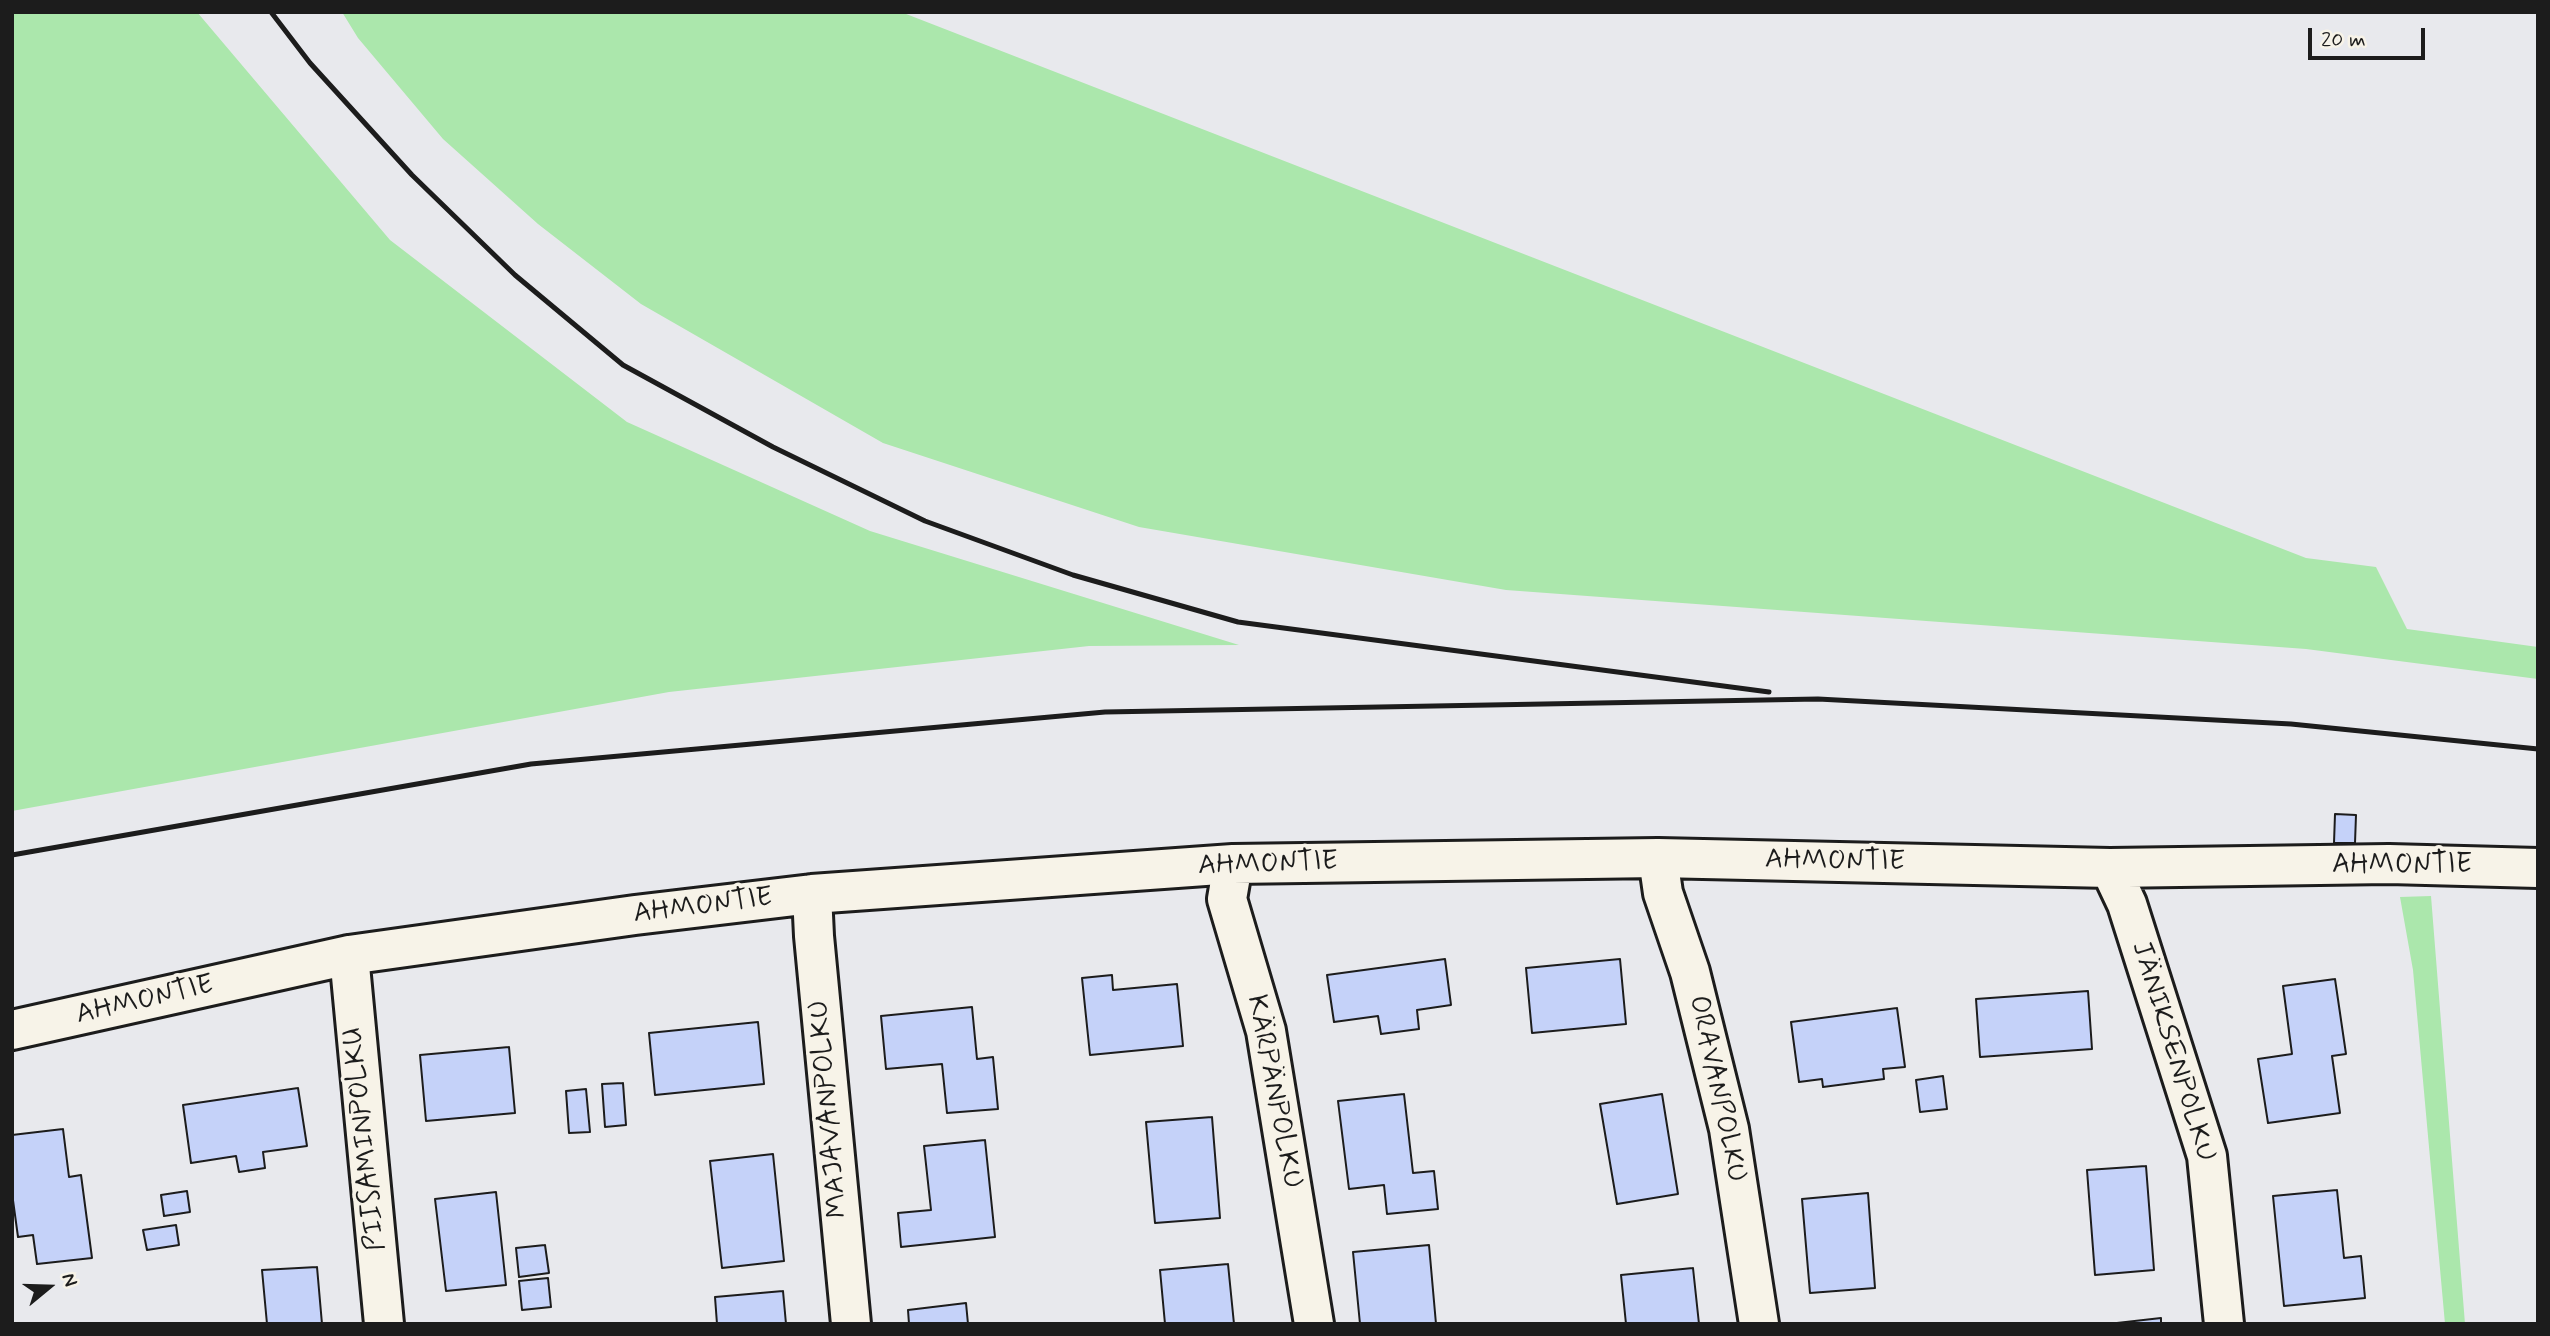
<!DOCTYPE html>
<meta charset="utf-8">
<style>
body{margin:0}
#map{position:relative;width:2550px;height:1336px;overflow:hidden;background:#e8e9ed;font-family:Mynerve,sans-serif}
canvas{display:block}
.frame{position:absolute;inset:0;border:14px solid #1c1c1c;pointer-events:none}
.north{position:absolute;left:14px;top:1252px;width:70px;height:70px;-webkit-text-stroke:5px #f7f3e8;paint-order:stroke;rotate:71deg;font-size:19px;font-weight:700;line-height:28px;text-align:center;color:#1c1c1c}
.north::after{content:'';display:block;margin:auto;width:24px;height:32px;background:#1c1c1c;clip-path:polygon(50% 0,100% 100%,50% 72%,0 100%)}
.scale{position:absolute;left:2308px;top:28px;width:117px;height:32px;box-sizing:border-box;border:4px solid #1c1c1c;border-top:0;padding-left:9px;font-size:21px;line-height:24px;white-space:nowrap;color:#1c1c1c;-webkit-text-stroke:5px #f7f3e8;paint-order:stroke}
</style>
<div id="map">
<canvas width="2550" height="1336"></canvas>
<div class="frame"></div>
<div class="north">N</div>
<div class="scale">20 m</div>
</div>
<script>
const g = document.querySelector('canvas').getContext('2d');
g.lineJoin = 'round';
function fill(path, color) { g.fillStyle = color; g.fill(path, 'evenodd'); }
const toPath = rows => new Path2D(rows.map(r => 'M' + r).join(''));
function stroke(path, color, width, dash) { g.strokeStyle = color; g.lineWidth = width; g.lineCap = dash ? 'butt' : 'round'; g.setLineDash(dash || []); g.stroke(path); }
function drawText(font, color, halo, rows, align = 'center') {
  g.font = font + ' Mynerve,sans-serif'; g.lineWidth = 7; g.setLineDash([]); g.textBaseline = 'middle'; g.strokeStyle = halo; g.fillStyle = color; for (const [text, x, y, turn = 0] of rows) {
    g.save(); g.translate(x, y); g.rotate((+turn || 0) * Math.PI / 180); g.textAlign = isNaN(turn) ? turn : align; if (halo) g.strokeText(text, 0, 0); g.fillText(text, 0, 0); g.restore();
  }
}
const green = toPath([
 [12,12,197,12,390,240,627,422,870,531,1239,645,1089,646,669,692,12,811],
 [342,12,901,12,2306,558,2376,567,2407,629,2538,647,2538,679,2306,649,1506,590,1139,527,883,443,641,304,538,224,443,139,358,38],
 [2431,896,2465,1324,2445,1324,2413,970,2400,897]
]);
const building = toPath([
 [2335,814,2356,815,2355,843,2334,843,2335,814],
 [1445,959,1451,1005,1417,1010,1419,1029,1381,1034,1378,1016,1334,1022,1327,975,1445,959],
 [1620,959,1626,1024,1532,1033,1526,968,1620,959],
 [1112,975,1113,990,1177,984,1183,1046,1090,1055,1082,978,1112,975],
 [2335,979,2346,1054,2332,1056,2340,1113,2268,1123,2258,1059,2292,1054,2283,986,2335,979],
 [2088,991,2092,1049,1980,1057,1976,999,2088,991],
 [972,1007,977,1059,993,1057,998,1109,947,1113,942,1064,886,1069,881,1016,972,1007],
 [1897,1008,1905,1067,1883,1069,1884,1079,1823,1087,1822,1079,1799,1082,1791,1022,1897,1008],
 [758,1022,764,1084,655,1095,649,1033,758,1022],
 [509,1047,515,1113,426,1121,420,1055,509,1047],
 [1943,1076,1947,1109,1920,1112,1916,1080,1943,1076],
 [623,1083,626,1125,605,1127,602,1084,623,1083],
 [298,1088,307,1146,263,1152,265,1168,239,1172,236,1156,191,1163,183,1105,298,1088],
 [586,1089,590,1132,569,1133,566,1091,586,1089],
 [1404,1094,1413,1173,1434,1171,1438,1209,1387,1214,1384,1185,1349,1189,1338,1101,1404,1094],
 [1662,1094,1678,1194,1617,1204,1600,1104,1662,1094],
 [1212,1117,1220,1218,1155,1223,1146,1122,1212,1117],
 [63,1129,69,1177,81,1175,92,1258,37,1264,33,1235,18,1237,12,1193,12,1135,63,1129],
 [985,1140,995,1237,901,1247,898,1213,931,1210,924,1146,985,1140],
 [773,1154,784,1261,722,1268,710,1161,773,1154],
 [2146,1166,2154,1270,2095,1275,2087,1170,2146,1166],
 [2337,1190,2344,1258,2361,1256,2365,1298,2284,1306,2273,1196,2337,1190],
 [187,1191,190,1212,164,1216,161,1195,187,1191],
 [496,1192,506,1285,446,1291,435,1199,496,1192],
 [1868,1193,1875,1288,1810,1293,1802,1199,1868,1193],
 [176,1225,179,1245,147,1250,143,1230,176,1225],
 [545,1245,549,1273,519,1277,516,1248,545,1245],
 [1429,1245,1436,1324,1360,1324,1353,1252,1429,1245],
 [1228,1264,1234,1324,1165,1324,1160,1270,1228,1264],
 [317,1267,322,1324,267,1324,262,1270,317,1267],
 [1693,1268,1699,1324,1626,1324,1621,1275,1693,1268],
 [548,1278,551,1307,522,1310,519,1281,548,1278],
 [783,1291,786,1324,717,1324,715,1297,783,1291],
 [966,1303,968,1324,909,1324,908,1310,966,1303],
 [2161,1318,2161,1324,2108,1324,2161,1318]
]);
const minor = toPath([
 [1658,858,1663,893,1690,972,1729,1129,1759,1324],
 [1233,864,1227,899,1266,1031,1314,1324],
 [2110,868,2127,904,2207,1156,2224,1324],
 [812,894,814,936,851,1324],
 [349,955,384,1324],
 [12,1030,349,955,635,915,812,894,1233,864,1658,858,2110,868,2389,864,2538,868]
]);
const rail = toPath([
 [271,12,310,63,412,175,515,275,623,365,773,447,925,521,1073,575,1238,622,1769,692],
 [12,855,531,764,1105,712,1818,699,2291,724,2538,749]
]);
const streetNames = [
 ["AHMONTIE",1835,862,1],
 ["AHMONTIE",1268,865,-2],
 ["AHMONTIE",2402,866],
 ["AHMONTIE",703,907,-7],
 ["AHMONTIE",145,1001,-13],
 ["JÄNIKSENPOLKU",2172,1052,73],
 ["ORAVANPOLKU",1716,1089,78],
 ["KÄRPÄNPOLKU",1273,1092,79],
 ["MAJAVANPOLKU",830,1109,-95],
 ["PIISAMINPOLKU",366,1139,-96]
];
fill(green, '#abe7ac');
fill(building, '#c5d2f9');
stroke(building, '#1c1c1c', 2);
stroke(minor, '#1c1c1c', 44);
stroke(minor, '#f7f3e8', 38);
stroke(rail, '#1c1c1c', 5);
drawText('28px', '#1c1c1c', '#f7f3e8', streetNames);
</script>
